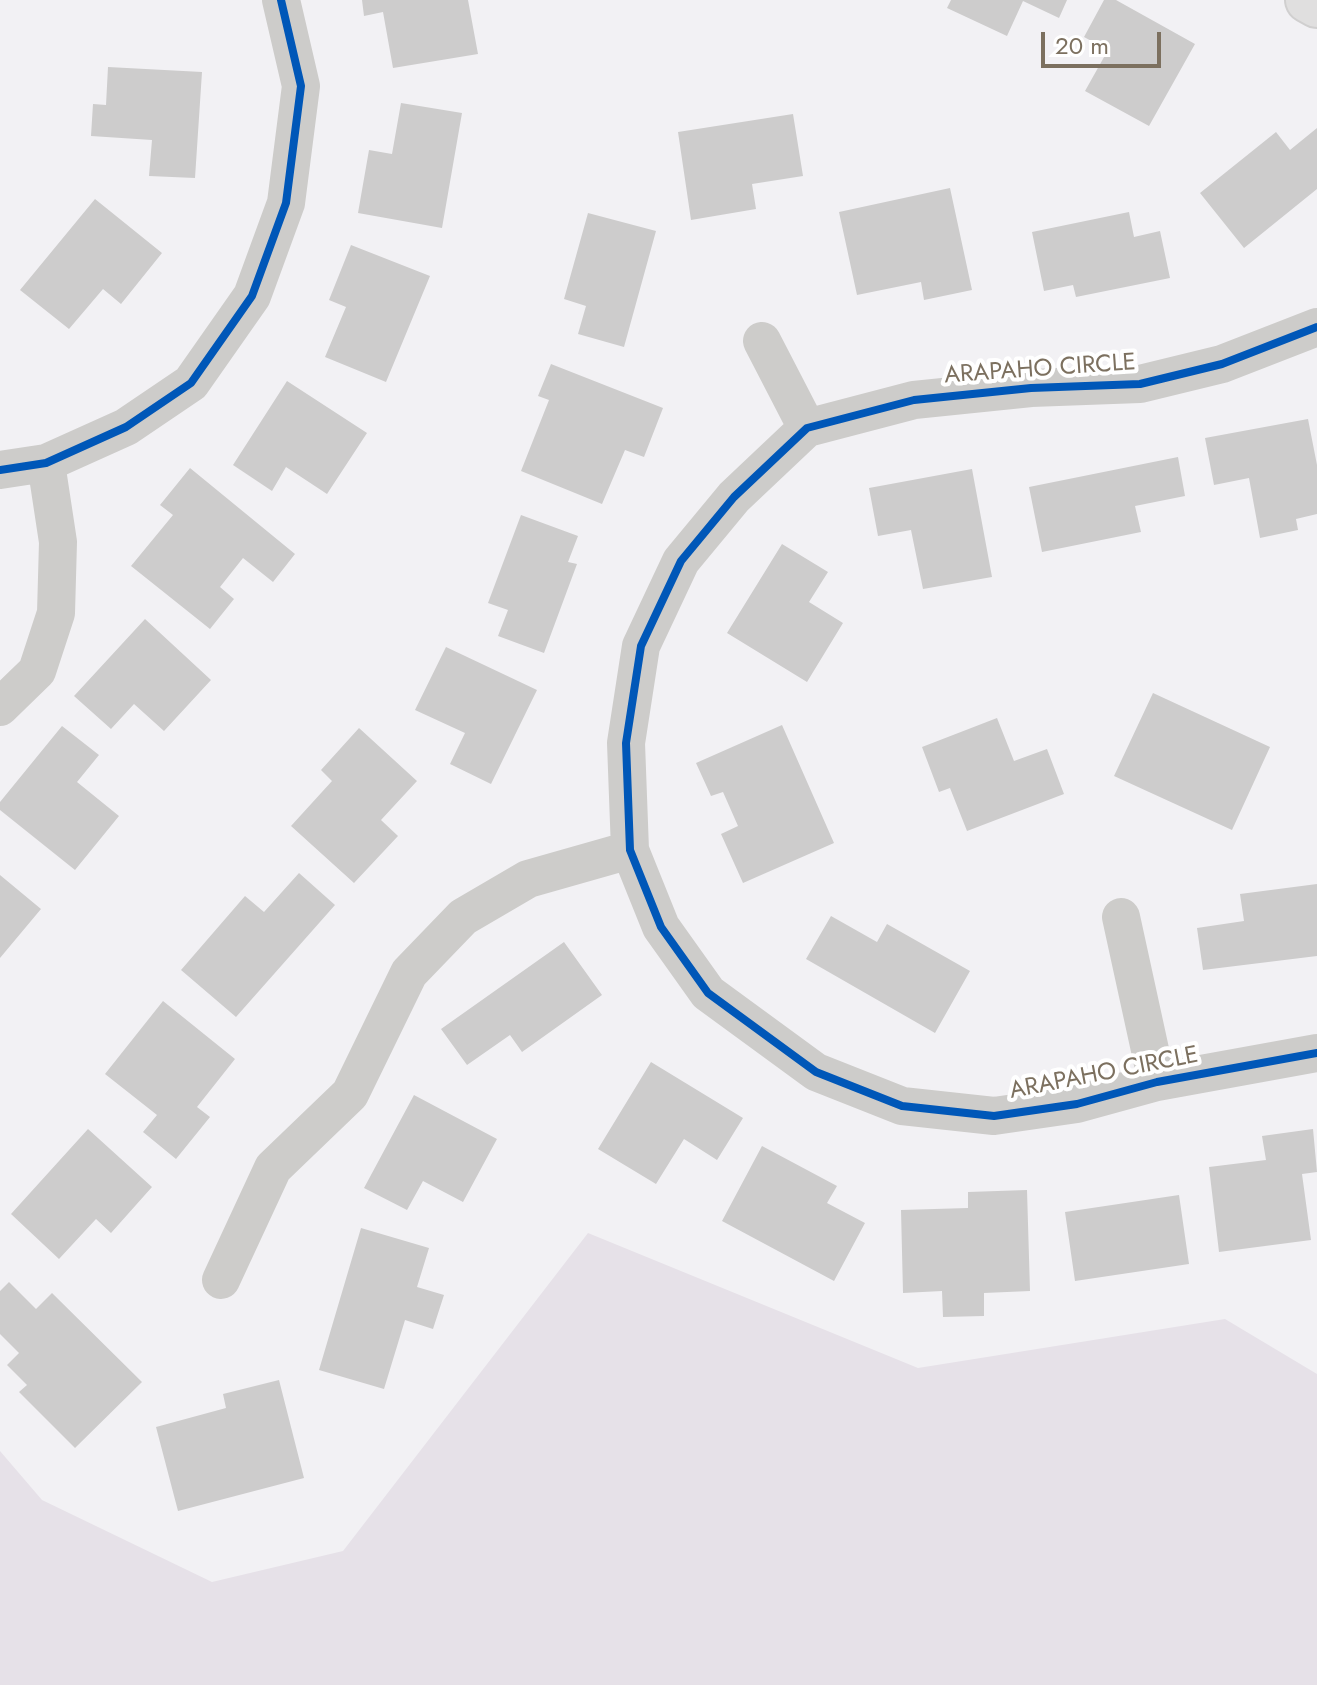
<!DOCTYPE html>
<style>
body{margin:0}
#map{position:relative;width:1317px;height:1685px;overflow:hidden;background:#f2f1f4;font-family:Jost,sans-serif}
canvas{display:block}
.scale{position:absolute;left:1041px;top:32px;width:120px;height:36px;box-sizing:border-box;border:4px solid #7c705f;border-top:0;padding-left:10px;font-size:24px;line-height:28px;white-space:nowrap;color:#7c705f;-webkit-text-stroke:6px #fff;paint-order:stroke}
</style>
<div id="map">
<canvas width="1317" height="1685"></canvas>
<div class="scale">20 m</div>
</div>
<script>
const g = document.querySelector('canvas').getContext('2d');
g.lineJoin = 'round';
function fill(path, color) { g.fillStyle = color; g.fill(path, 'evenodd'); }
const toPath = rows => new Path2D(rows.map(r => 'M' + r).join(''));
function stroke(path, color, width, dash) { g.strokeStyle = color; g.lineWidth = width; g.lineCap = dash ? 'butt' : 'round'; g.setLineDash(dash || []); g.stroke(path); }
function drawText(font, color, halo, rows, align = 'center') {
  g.font = font + ' Jost,sans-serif'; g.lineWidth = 8; g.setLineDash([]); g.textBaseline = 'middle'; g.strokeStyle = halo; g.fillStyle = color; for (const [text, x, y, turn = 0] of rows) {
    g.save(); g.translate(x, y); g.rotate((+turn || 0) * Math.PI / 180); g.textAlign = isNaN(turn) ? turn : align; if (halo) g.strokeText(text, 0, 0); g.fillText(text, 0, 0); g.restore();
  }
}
const green = toPath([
 [588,1233,918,1368,1225,1319,1317,1374,1317,1685,0,1685,0,1451,42,1500,212,1582,343,1551]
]);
const building = toPath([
 [362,0,468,0,478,54,393,68,383,12,364,16],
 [951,0,1067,0,1059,18,1023,1,1007,36,947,8],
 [1104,0,1116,0,1195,44,1149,126,1085,91,1108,50,1084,37],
 [108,67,202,72,195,178,149,176,152,140,91,136,93,104,106,105],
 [401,103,462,113,442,228,358,213,369,150,392,154],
 [793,114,803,176,752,184,756,209,691,220,678,132],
 [1317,128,1317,189,1244,248,1200,193,1276,132,1290,150],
 [950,188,972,290,924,300,921,282,857,295,839,212],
 [95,199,162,253,121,304,103,289,69,329,20,290],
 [1129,212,1134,237,1160,231,1170,278,1076,297,1073,285,1044,291,1032,232],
 [588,213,656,231,624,347,578,334,586,306,564,299],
 [351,245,430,276,386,382,325,357,346,307,329,300],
 [551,364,663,408,644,457,625,450,602,504,521,471,549,400,538,396],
 [287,381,367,433,327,494,286,467,272,491,233,465],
 [1308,419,1317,465,1317,514,1296,519,1298,530,1260,538,1249,478,1214,485,1205,438],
 [1178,457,1185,496,1135,506,1141,532,1042,552,1029,487],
 [190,468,295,554,273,582,243,558,220,587,234,599,210,629,131,566,173,515,160,505],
 [972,469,992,577,923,589,911,530,878,536,869,488],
 [521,515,578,536,568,562,577,564,544,653,498,636,508,610,488,603],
 [782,544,828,572,809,602,843,623,807,682,727,633],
 [145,619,211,680,164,731,134,704,111,729,74,696],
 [446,647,537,690,491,784,450,764,465,733,415,710],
 [1153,693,1270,747,1232,830,1114,776],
 [997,718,1014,761,1047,749,1064,794,967,831,950,788,939,792,922,747],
 [782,725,834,843,743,883,721,834,738,826,723,792,711,796,696,763],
 [62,726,99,755,77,782,119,816,75,870,0,810,0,802],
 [359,728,417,781,381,820,398,836,354,883,291,826,332,781,321,770],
 [299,873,335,905,236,1017,181,970,245,896,264,912],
 [0,875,41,909,0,958],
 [1317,884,1317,956,1203,970,1197,928,1244,921,1240,894],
 [831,916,877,942,887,924,970,971,935,1033,806,959],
 [564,942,602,995,522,1052,510,1035,467,1065,441,1029],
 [163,1001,235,1059,197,1107,210,1117,176,1159,143,1132,157,1115,105,1074],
 [651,1062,743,1118,717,1160,684,1139,656,1184,598,1149],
 [414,1095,497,1139,463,1202,423,1181,407,1210,364,1188],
 [88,1129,152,1187,111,1233,96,1219,59,1259,11,1214],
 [1313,1129,1317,1172,1302,1174,1311,1240,1219,1252,1209,1167,1266,1160,1262,1136],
 [762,1146,837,1186,827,1203,865,1223,834,1281,722,1221],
 [1027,1190,1030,1291,984,1293,984,1316,943,1317,942,1291,903,1293,901,1210,968,1208,968,1192],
 [1179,1195,1189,1264,1075,1281,1065,1212],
 [361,1228,429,1248,417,1287,444,1295,433,1329,405,1320,384,1389,319,1370],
 [9,1282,36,1309,52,1293,142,1382,75,1448,19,1392,27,1385,7,1365,19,1353,0,1334,0,1291],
 [279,1380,304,1478,178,1511,156,1427,226,1408,223,1394]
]);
const street = toPath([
 [1317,327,1222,364,1140,384,1031,388,914,400,807,428,734,497,681,561,641,646,626,743,630,850,661,927,708,993,816,1072,902,1106,994,1116,1077,1104,1157,1082,1317,1053],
 [762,341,807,428],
 [0,470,46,463,126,427,191,383,252,296,286,203,301,86,281,0],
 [0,707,37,671,56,613,58,542,46,463],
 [1121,917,1157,1082],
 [221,1280,273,1168,350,1094,409,973,463,917,528,879,630,850]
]);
const secondary = toPath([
 [1308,0,1317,5]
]);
const cycleway = toPath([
 [1317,327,1222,364,1140,384,1031,388,914,400,807,428,734,497,681,561,641,646,626,743,630,850,661,927,708,993,816,1072,902,1106,994,1116,1077,1104,1157,1082,1317,1053],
 [0,470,46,463,126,427,191,383,252,296,286,203,301,86,281,0]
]);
const streetNames = [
 ["ARAPAHO CIRCLE",1040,370,-4],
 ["ARAPAHO CIRCLE",1104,1074,-11]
];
fill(green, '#e6e1e8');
fill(building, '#cdcccc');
stroke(secondary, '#d0cfcf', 48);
stroke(street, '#cdccca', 38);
stroke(secondary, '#e0dfdf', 44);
stroke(cycleway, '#0057b8', 8);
drawText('24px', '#7c705f', '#fff', streetNames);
</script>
